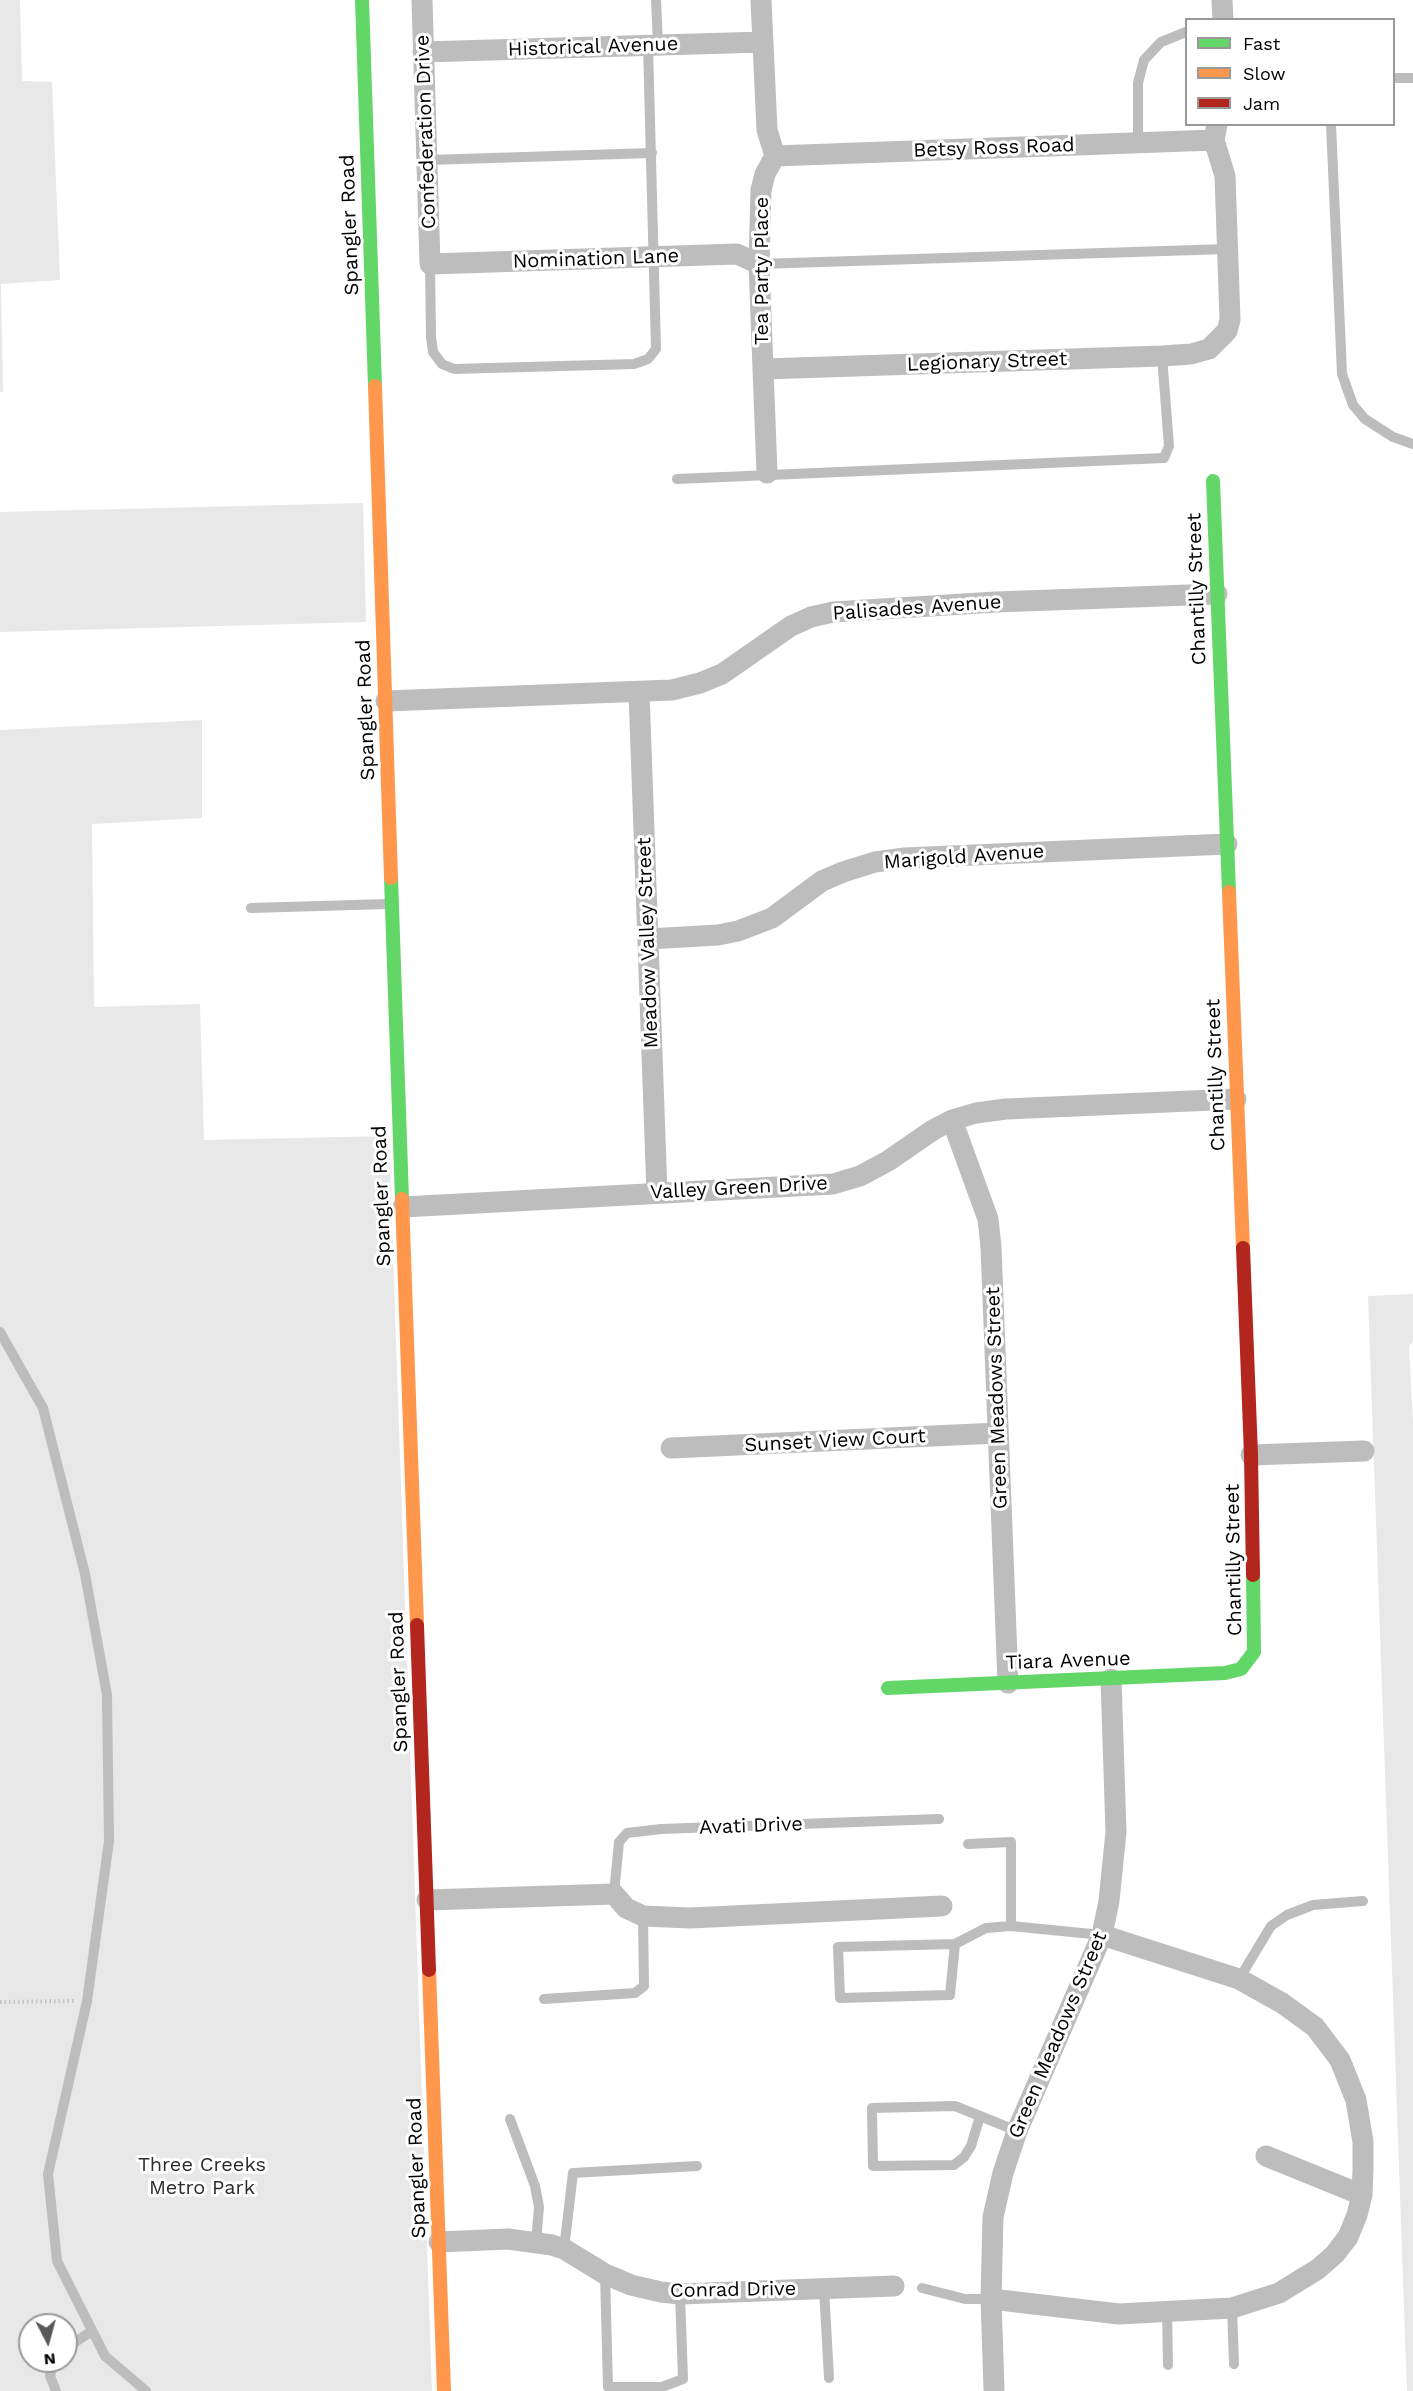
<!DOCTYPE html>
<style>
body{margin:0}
#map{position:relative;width:1413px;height:2391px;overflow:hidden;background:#fff;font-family:"Work Sans",sans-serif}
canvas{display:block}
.legend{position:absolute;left:1185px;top:18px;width:210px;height:108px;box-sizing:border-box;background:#fff;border:2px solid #999;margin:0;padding:8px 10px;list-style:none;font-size:18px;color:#000}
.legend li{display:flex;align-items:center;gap:12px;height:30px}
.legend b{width:30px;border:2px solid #999}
.north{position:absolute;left:18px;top:2313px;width:60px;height:60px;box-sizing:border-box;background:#fff;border:2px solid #999;border-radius:50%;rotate:174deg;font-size:16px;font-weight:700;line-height:24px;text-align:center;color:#000}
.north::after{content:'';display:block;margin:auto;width:21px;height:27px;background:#595959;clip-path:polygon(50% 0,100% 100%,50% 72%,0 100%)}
</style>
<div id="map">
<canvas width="1413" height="2391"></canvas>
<ul class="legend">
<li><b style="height:8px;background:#63d668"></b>Fast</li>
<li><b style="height:8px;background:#ff974d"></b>Slow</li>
<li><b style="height:8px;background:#b3261e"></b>Jam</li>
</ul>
<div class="north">N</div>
</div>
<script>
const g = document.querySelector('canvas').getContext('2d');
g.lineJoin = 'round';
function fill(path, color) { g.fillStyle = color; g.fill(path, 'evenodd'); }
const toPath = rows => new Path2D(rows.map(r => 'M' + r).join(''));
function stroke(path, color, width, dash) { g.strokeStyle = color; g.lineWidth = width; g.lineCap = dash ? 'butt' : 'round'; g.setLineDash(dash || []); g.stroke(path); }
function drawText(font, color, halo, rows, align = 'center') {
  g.font = font + ' "Work Sans",sans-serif'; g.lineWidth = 6; g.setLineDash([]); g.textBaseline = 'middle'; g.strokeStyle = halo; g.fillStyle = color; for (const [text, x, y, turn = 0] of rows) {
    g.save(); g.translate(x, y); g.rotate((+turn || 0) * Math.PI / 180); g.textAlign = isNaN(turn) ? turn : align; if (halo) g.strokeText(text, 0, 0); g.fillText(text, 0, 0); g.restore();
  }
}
const green = toPath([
 [0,0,20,0,22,81,52,82,60,280,1,284,3,392,0,392],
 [363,503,366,622,0,632,0,512],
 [202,720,202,818,92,824,94,1007,200,1004,204,1140,389,1136,432,2391,0,2391,0,730],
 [30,2325,66,2325,66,2361,30,2361],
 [1413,1294,1413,1341,1409,1347,1413,1422,1413,2391,1407,2391,1368,1296]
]);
const path = toPath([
 [0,2002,74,2001]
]);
const lane = toPath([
 [656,0,658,44],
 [1394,78,1413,78],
 [1331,124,1342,374,1353,405,1365,419,1393,437,1413,444],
 [1138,142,1138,83,1144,60,1161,42,1186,32],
 [428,160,652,153],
 [430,264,431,337,433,352,442,364,454,369,634,364,648,359,656,349,648,45],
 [759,264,1227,249],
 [677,479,1164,458,1169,446,1162,356],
 [251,908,388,904],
 [0,1332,43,1408,85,1574,107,1695,109,1841,87,2001,48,2174,57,2261,105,2356,146,2391],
 [968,1844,1011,1842,1011,1926],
 [614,1894,619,1842,627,1833,661,1829,939,1819],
 [955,1944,950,1995,840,1998,838,1947,955,1944,986,1928,1011,1926,1102,1935],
 [1239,1979,1271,1926,1287,1915,1313,1905,1363,1901],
 [544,1999,635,1993,644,1986,643,1916],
 [980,2116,971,2146,964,2157,954,2165,873,2166,872,2108,955,2106,980,2116,1017,2131],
 [510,2119,535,2186,539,2207,536,2242],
 [564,2249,573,2173,697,2166],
 [605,2274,608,2387,662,2387,683,2379,680,2294],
 [824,2288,829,2378],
 [922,2288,965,2299,991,2299],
 [1232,2308,1234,2364],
 [1167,2311,1168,2365],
 [66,2348,92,2331],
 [54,2361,50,2376,56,2391]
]);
const street = toPath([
 [422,0,430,264,737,254,759,264],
 [761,0,767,130,775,156,765,174,761,190,759,264,767,473],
 [1222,0,1223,20],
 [423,52,763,42],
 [775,156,1214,140],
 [764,369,1162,356,1191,354,1209,349,1227,331,1230,320,1225,176,1214,140,1217,124],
 [639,692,657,1193],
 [386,701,672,690,700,683,722,674,791,626,811,617,833,612,996,602,1217,594],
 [648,939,718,935,738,931,772,918,822,881,843,872,875,862,905,858,1227,844],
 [952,1120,988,1219,991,1247,1008,1683],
 [403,1207,833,1184,860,1176,888,1161,933,1130,952,1120,976,1113,1006,1109,1236,1099],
 [671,1448,998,1433],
 [1251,1455,1364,1451],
 [427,1900,614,1894,626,1908,643,1916,690,1918,942,1906],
 [1266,2156,1362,2195],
 [439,2242,508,2239,552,2245,564,2249,605,2274,631,2285,661,2292,680,2294,894,2286],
 [991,2299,1119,2314,1232,2308,1279,2293,1318,2269,1335,2254,1348,2237,1357,2215,1362,2195,1363,2169,1363,2142,1356,2100,1340,2060,1315,2027,1282,2003,1239,1979,1102,1935],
 [994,2389,991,2299,993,2217,1003,2173,1017,2131,1102,1935,1109,1901,1116,1832,1111,1679]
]);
const fast = toPath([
 [362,0,375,386],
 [1213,481,1229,892],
 [391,878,402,1199],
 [888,1688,1225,1673,1241,1669,1254,1652,1253,1575]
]);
const slow = toPath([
 [375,386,391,878],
 [1229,892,1243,1248],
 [402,1199,417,1625],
 [429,1970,444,2391]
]);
const jam = toPath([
 [1243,1248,1251,1455,1253,1575],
 [417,1625,429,1970]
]);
const streetNames = [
 ["Historical Avenue",593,47,-2],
 ["Confederation Drive",426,132,-92],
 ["Betsy Ross Road",994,148,-2],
 ["Spangler Road",350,225,-92],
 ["Nomination Lane",596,259,-2],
 ["Tea Party Place",762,271,-90],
 ["Legionary Street",987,362,-2],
 ["Chantilly Street",1197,589,-92],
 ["Palisades Avenue",917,608,-4],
 ["Spangler Road",366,710,-92],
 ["Marigold Avenue",964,857,-4],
 ["Meadow Valley Street",648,943,-92],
 ["Chantilly Street",1216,1075,-92],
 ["Valley Green Drive",739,1188,-3],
 ["Spangler Road",382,1196,-92],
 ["Green Meadows Street",997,1398,-92],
 ["Sunset View Court",835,1441,-3],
 ["Chantilly Street",1234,1560,-91],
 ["Tiara Avenue",1068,1661,-2],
 ["Spangler Road",399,1682,-92],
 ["Avati Drive",751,1826,-2],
 ["Green Meadows Street",1058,2035,-67],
 ["Spangler Road",417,2168,-92],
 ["Conrad Drive",733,2290,-1]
];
const parkNames = [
 ["Three Creeks",202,2165],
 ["Metro Park",202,2188]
];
fill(green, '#e8e8e8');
stroke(path, '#c2c2c2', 4, [1.5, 3]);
stroke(lane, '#bdbdbd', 10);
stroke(street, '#bdbdbd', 21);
stroke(fast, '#63d668', 14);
stroke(slow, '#ff974d', 14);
stroke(jam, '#b3261e', 14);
drawText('20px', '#000', '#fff', streetNames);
drawText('20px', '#2c2c2c', '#fff', parkNames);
</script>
